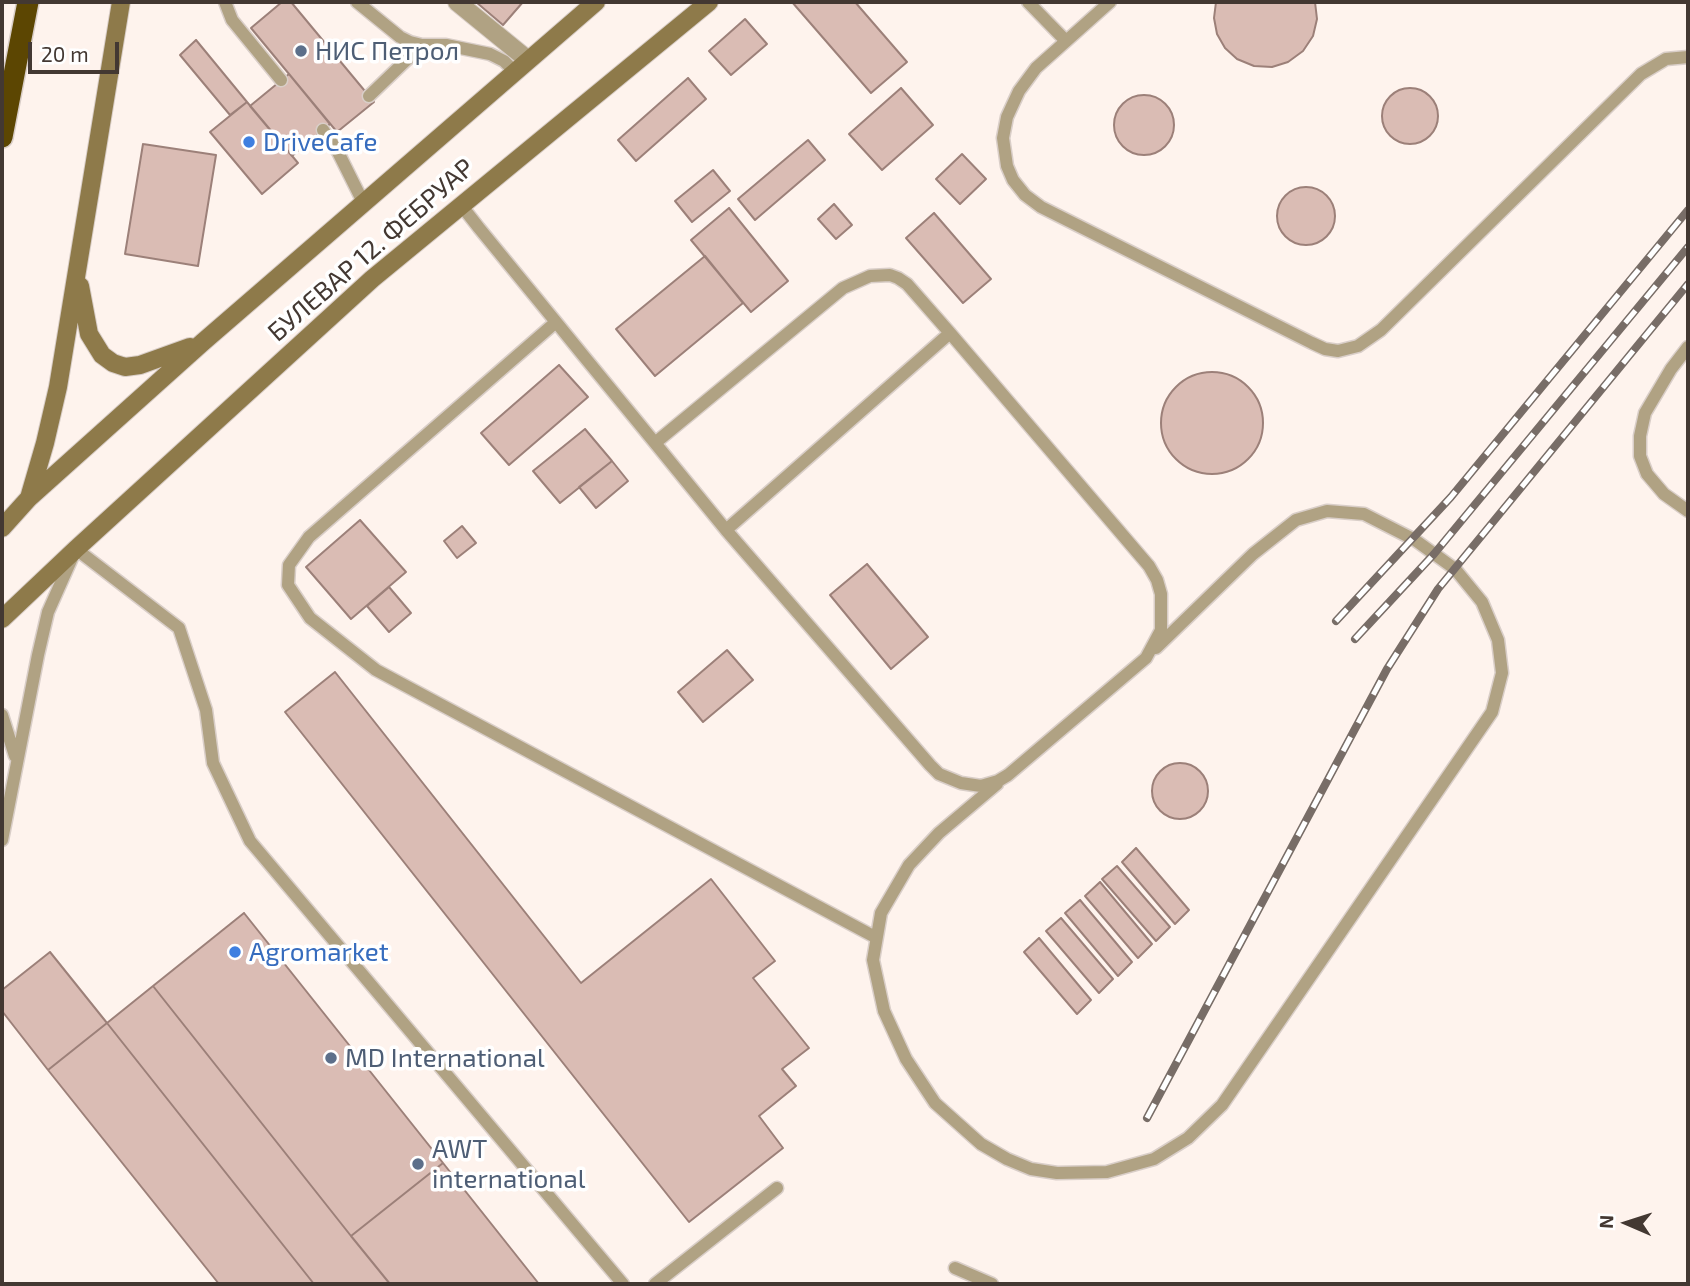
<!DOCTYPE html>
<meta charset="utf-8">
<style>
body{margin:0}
#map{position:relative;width:1690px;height:1286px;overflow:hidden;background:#fef3ed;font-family:"Exo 2",sans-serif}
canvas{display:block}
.frame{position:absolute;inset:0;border:4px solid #433832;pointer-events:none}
.north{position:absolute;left:1592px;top:1188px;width:70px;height:70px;-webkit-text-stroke:5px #fff;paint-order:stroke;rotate:273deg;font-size:19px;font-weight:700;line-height:28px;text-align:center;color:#433832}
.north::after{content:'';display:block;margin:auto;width:24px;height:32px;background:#433832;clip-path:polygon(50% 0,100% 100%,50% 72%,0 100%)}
.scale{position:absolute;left:28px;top:42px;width:91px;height:32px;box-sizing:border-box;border:4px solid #433832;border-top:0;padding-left:9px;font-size:21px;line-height:24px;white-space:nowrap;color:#433832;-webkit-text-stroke:5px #fff;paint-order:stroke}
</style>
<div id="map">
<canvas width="1690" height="1286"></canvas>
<div class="frame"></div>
<div class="north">N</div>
<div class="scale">20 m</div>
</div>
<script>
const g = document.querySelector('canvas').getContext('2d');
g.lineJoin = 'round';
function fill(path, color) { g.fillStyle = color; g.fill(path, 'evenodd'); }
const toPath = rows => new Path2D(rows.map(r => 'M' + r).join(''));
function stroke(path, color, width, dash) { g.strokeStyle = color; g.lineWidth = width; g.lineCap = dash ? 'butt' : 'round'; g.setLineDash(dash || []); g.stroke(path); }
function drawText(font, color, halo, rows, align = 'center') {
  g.font = font + ' "Exo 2",sans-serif'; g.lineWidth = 7; g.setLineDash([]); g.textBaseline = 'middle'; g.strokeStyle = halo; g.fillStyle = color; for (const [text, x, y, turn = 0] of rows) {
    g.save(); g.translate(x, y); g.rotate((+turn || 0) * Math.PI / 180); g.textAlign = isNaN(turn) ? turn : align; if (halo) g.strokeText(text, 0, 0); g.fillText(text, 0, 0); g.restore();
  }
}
const building = toPath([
 [282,2,291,2,374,102,337,132,251,28,282,2],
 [476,2,523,2,503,25,476,2],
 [792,2,855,2,907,62,871,93,792,2],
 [1216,2,1315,2,1317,19,1313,36,1303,51,1288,62,1272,67,1254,66,1237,59,1225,48,1217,34,1214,18,1216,2],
 [745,19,767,44,731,75,709,51,745,19],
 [196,40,247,102,230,115,180,55,196,40],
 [289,74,330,124,292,156,250,106,289,74],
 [688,78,706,99,636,161,618,140,688,78],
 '1382 116a28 28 0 1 1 56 0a28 28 0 1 1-56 0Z',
 [901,88,933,125,882,170,849,134,901,88],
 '1114 125a30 30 0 1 1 60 0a30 30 0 1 1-60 0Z',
 [247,102,298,163,262,194,210,132,247,102],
 [808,140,825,160,755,220,738,199,808,140],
 [143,144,216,155,198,266,125,254,143,144],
 [962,154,986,179,960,204,936,179,962,154],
 [713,170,730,191,692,222,675,201,713,170],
 '1277 216a29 29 0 1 1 58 0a29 29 0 1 1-58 0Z',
 [834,204,852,225,836,239,818,219,834,204],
 [729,208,788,281,751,312,691,240,729,208],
 [934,213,991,279,963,303,906,238,934,213],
 [705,256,743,303,655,376,616,329,705,256],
 [559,365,588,397,509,465,481,433,559,365],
 '1161 423a51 51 0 1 1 102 0a51 51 0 1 1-102 0Z',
 [585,429,612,461,560,503,533,471,585,429],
 [612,461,628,481,596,508,579,487,612,461],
 [360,520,406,572,351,619,306,567,360,520],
 [462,526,476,543,457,558,444,541,462,526],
 [867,564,928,637,891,669,830,595,867,564],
 [389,587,411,613,389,632,367,606,389,587],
 [727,650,753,680,703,722,678,692,727,650],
 [335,672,581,983,711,879,775,961,753,978,809,1048,782,1069,796,1086,759,1116,783,1148,689,1222,285,712,335,672],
 '1152 791a28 28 0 1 1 56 0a28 28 0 1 1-56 0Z',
 [1136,848,1189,910,1175,924,1122,862,1136,848],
 [1117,866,1170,927,1156,941,1102,879,1117,866],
 [1100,882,1152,944,1138,958,1085,896,1100,882],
 [1080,900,1132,962,1118,976,1065,913,1080,900],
 [244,913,443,1163,351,1236,153,986,244,913],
 [1061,918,1113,979,1099,993,1046,931,1061,918],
 [1039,938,1091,1000,1077,1014,1024,952,1039,938],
 [50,952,107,1023,48,1070,2,1011,2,990,50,952],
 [153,986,351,1236,390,1284,314,1284,107,1023,153,986],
 [107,1023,314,1284,219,1284,48,1070,107,1023],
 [443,1163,539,1284,390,1284,351,1236,443,1163]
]);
const lane = toPath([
 [225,2,232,20,281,80],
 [357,2,400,37,410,42,422,45,446,45,490,54,504,61,515,72],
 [1028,2,1066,41],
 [1110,2,1036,68,1019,91,1007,117,1003,138,1007,166,1013,180,1025,195,1041,207,1312,343,1325,349,1338,351,1358,346,1381,330,1641,74,1666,59,1688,57],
 [369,96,422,45],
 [323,130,338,152,363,202],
 [461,205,479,228,556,322,582,354,655,443,726,530,930,765,939,774,961,783,981,786,998,781,1008,775,1146,658,1161,630,1161,594,1157,580,1149,566,950,333,907,284,898,278,890,275,870,276,843,288,655,443],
 [556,322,309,537,289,565,288,585,310,618,376,670,875,937],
 [1688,347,1671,369,1645,413,1640,436,1640,456,1647,474,1664,494,1688,511],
 [726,530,950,333],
 [2,715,15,756],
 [997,784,939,833,909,865,881,913,873,960,884,1011,906,1059,935,1103,981,1144,1007,1159,1031,1169,1057,1173,1107,1172,1154,1159,1188,1138,1222,1105,1492,712,1502,673,1498,640,1482,602,1455,569,1415,540,1364,514,1327,511,1296,520,1253,554,1156,648],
 [2,840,38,655,48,612,76,549,179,628,206,710,213,763,250,841,623,1284],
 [955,1268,992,1284],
 [655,1284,777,1188]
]);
const street = toPath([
 [457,2,528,60]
]);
const secondary = toPath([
 [80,286,89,334,102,355,113,363,125,367,140,365,190,347],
 [29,498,203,342,596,2],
 [2,528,29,498,45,443,58,387,121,2],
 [2,619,76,549,372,279,709,2]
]);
const highway = toPath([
 [2,137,28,2]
]);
const rail = toPath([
 [1336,621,1451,497,1688,210],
 [1355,639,1434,554,1688,247],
 [1147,1118,1387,669,1438,589,1688,284]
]);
const markers = [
 [301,51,7,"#5c6f8a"],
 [249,142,7,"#3f7fe0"],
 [235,952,7,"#3f7fe0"],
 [331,1058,7,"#5c6f8a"],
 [418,1164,7,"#5c6f8a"]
];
const serviceNames = [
 ["НИС Петрол",315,51],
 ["MD International",345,1058],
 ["AWT",432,1149],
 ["international",432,1179]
];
const shopNames = [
 ["DriveCafe",263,142],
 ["Agromarket",249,952]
];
const streetNames = [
 ["БУЛЕВАР 12. ФЕБРУАР",371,250,-41]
];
fill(building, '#dabcb4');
stroke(building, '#9c8079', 2);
stroke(lane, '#d9cec8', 15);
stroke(street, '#d9cec8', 20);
stroke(secondary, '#d9cec8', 20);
stroke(highway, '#d9cec8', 24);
stroke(lane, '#b0a283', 12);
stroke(street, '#b0a283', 18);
stroke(secondary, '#8e7a4a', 18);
stroke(highway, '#5c4602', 21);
stroke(rail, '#786d67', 8);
stroke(rail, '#fff', 5, [16]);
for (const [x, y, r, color] of markers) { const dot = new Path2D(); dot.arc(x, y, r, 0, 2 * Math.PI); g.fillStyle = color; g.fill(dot); stroke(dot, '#fff', 2.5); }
drawText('26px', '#4e5e75', '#fff', serviceNames, 'left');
drawText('26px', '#366cbe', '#fff', shopNames, 'left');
drawText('26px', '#433832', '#fff', streetNames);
</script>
